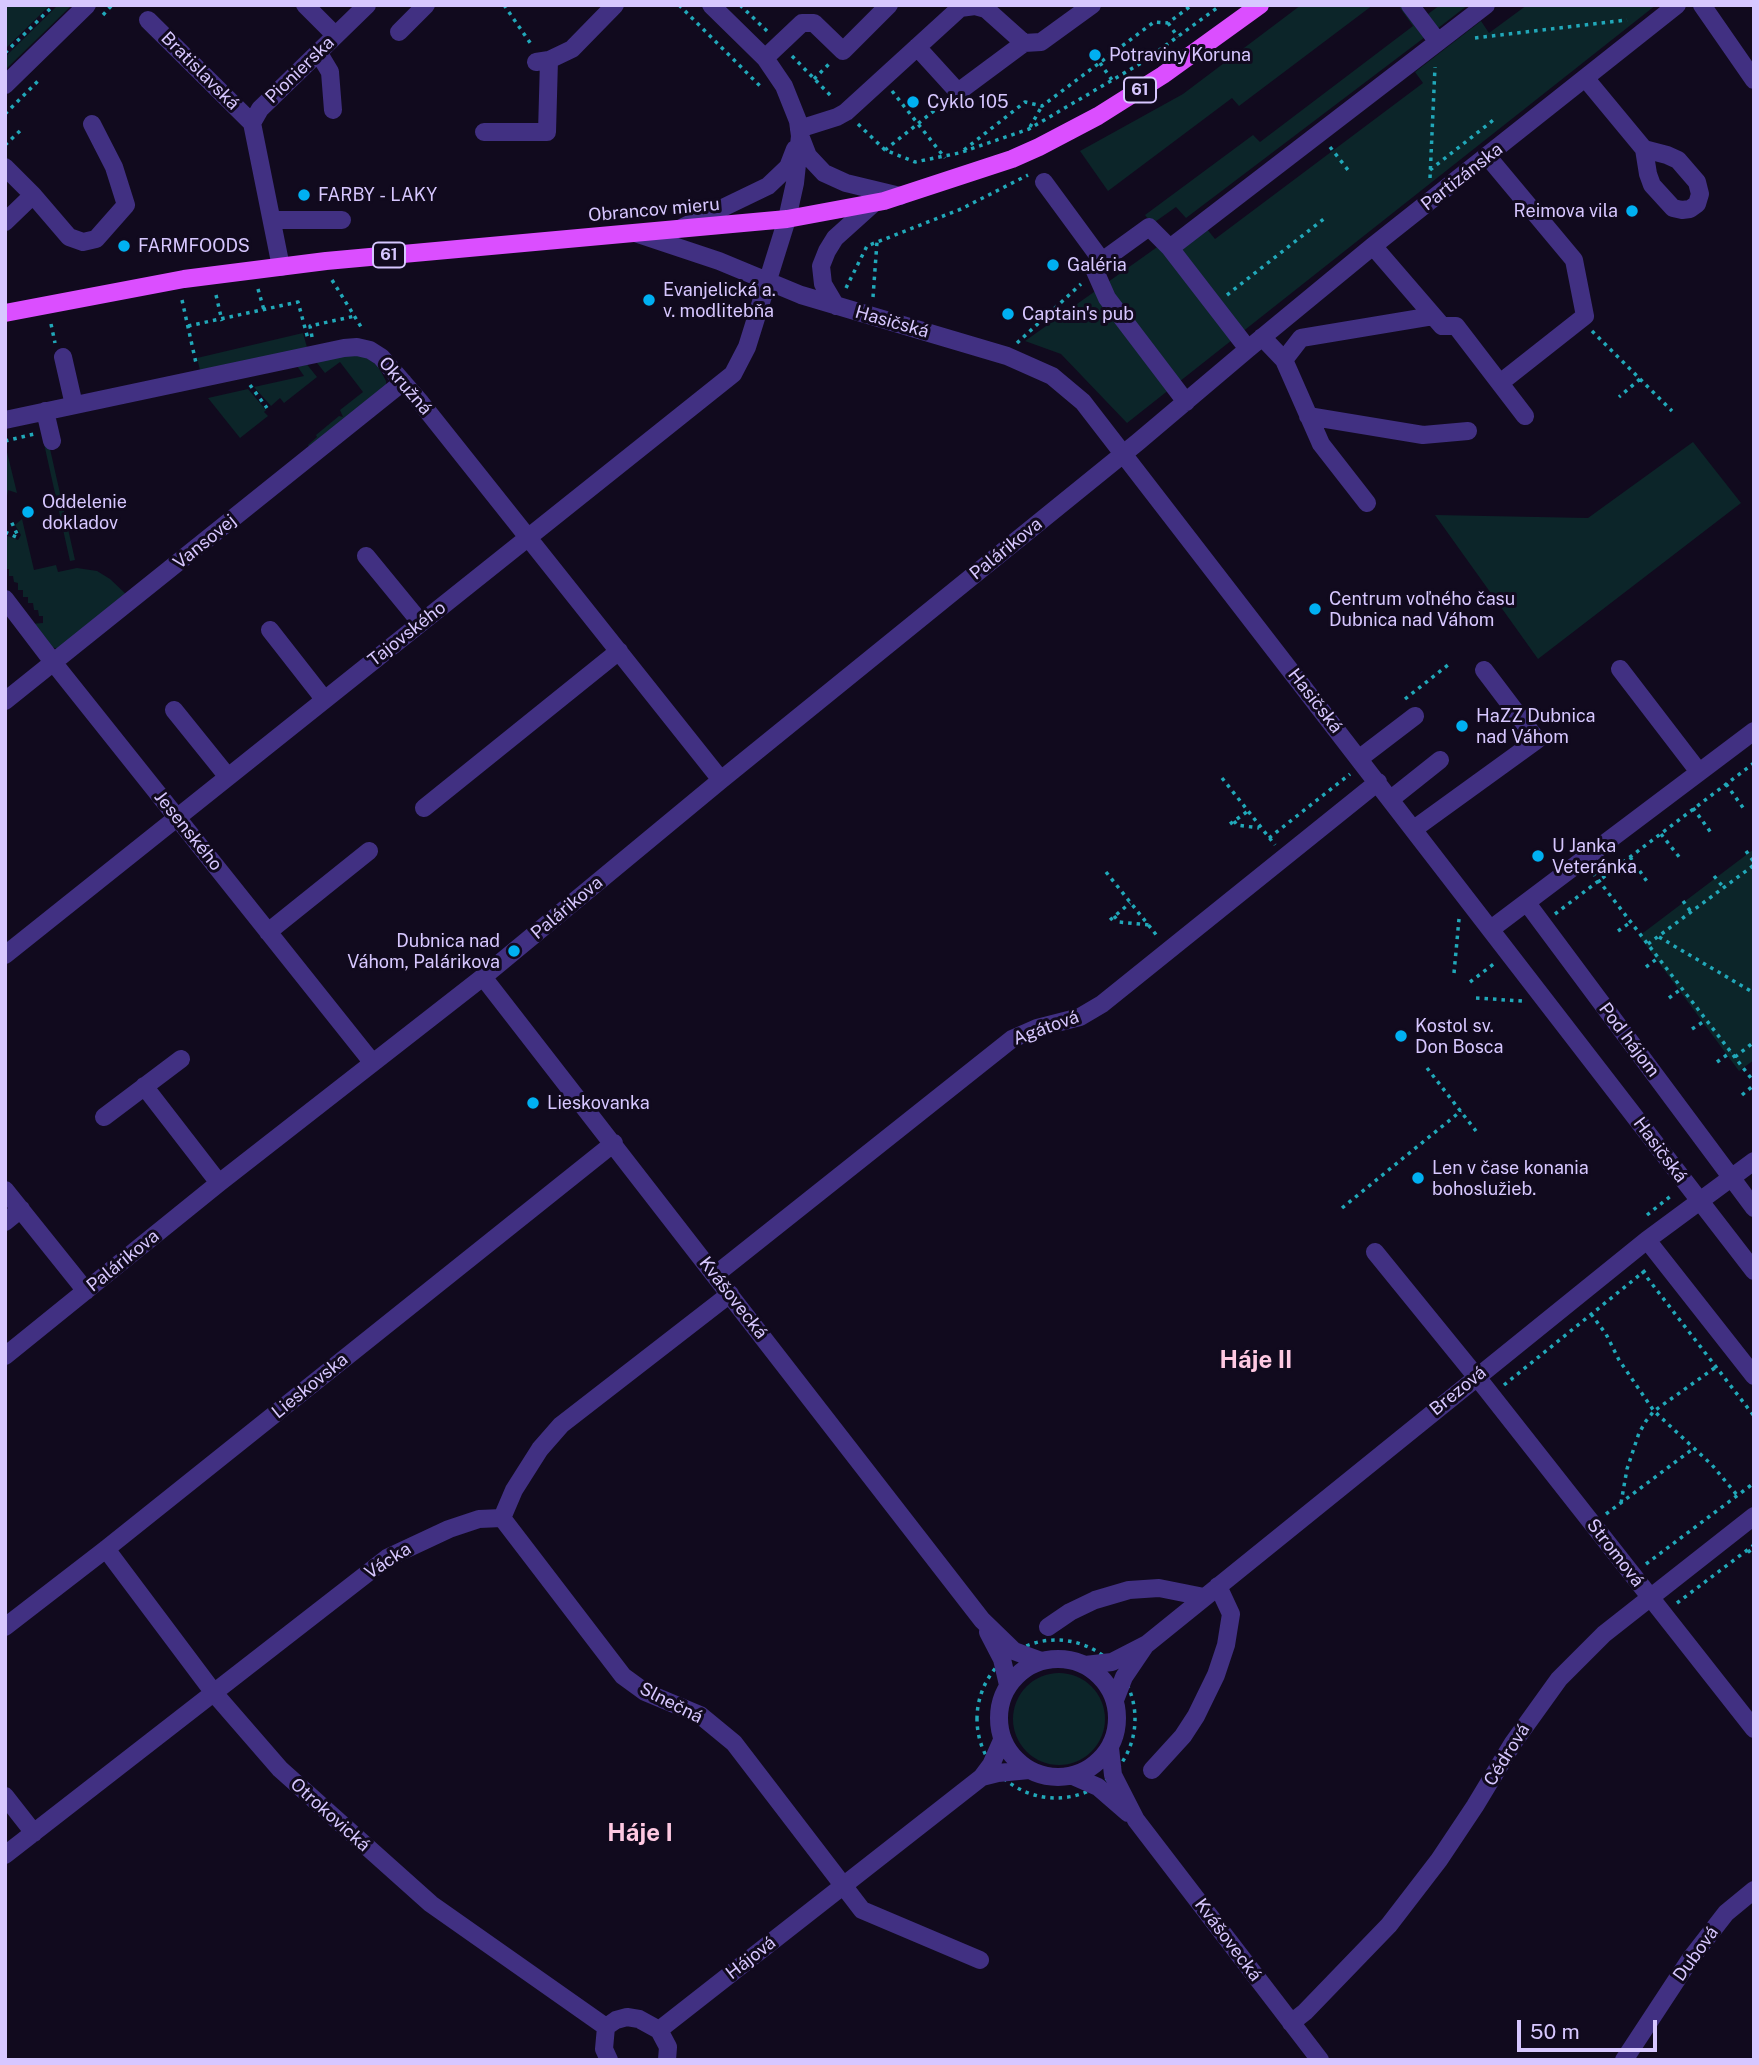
<!DOCTYPE html>
<meta charset="utf-8">
<style>
body{margin:0}
#map{position:relative;width:1759px;height:2065px;overflow:hidden;background:#110a1e;font-family:"Public Sans",sans-serif}
canvas{display:block}
.frame{position:absolute;inset:0;border:7px solid #d7c7ff;pointer-events:none}
.scale{position:absolute;left:1517px;top:2020px;width:140px;height:32px;box-sizing:border-box;border:4px solid #d7c7ff;border-top:0;padding-left:9px;font-size:21px;line-height:24px;white-space:nowrap;color:#d7c7ff;-webkit-text-stroke:5px #110a1e;paint-order:stroke}
</style>
<div id="map">
<canvas width="1759" height="2065"></canvas>
<div class="frame"></div>
<div class="scale">50 m</div>
</div>
<script>
const g = document.querySelector('canvas').getContext('2d');
g.lineJoin = 'round';
function fill(path, color) { g.fillStyle = color; g.fill(path, 'evenodd'); }
const toPath = rows => new Path2D(rows.map(r => 'M' + r).join(''));
function stroke(path, color, width, dash) { g.strokeStyle = color; g.lineWidth = width; g.lineCap = dash ? 'butt' : 'round'; g.setLineDash(dash || []); g.stroke(path); }
function drawText(font, color, halo, rows, align = 'center') {
  g.font = font + ' "Public Sans",sans-serif'; g.lineWidth = 6; g.setLineDash([]); g.textBaseline = 'middle'; g.strokeStyle = halo; g.fillStyle = color; for (const [text, x, y, turn = 0] of rows) {
    g.save(); g.translate(x, y); g.rotate((+turn || 0) * Math.PI / 180); g.textAlign = isNaN(turn) ? turn : align; if (halo) g.strokeText(text, 0, 0); g.fillText(text, 0, 0); g.restore();
  }
}
const green = toPath([
 [5,5,50,5,5,49],
 [58,5,70,7,5,70,5,57],
 [1301,5,1373,5,1239,106,1232,98,1108,191,1080,151,1183,94],
 [1398,5,1406,5,1429,34,1186,218,1176,207,1152,224,1145,215,1253,135,1260,142,1413,26],
 [1440,5,1468,5,1433,32,1428,14],
 [1527,5,1656,5,1127,423,1061,354,1025,341,1198,218,1215,239,1423,83,1415,72,1481,21,1489,33],
 [303,333,308,351,201,374,197,358],
 [361,354,378,366,386,381,386,389,311,450,308,445,317,437,316,435,339,416,343,417,340,410,363,392,340,362,325,373,314,359],
 [305,362,317,377,284,403,280,398,271,406,254,387,304,376,295,363],
 [248,389,266,410,264,412,268,416,240,438,208,398],
 [43,439,48,440,75,560,70,561],
 [1693,442,1741,503,1538,659,1435,515,1588,518],
 [5,444,17,493,8,490,7,496,5,496],
 [22,519,34,570,56,565,58,572,77,568,97,571,110,579,129,597,59,649,51,647,31,624,43,623,43,616,39,616,38,610,34,610,33,603,28,603,28,597,23,597,23,590,18,590,18,583,14,582,13,576,9,576,9,569,5,569,5,535,18,540,21,535,15,525],
 [1754,849,1754,1060,1739,1071,1639,936],
 '1013 1719a46 46 0 1 1 92 0a46 46 0 1 1-92 0Z'
]);
const path = toPath([
 [504,5,533,47],
 [679,5,763,89],
 [740,5,767,31],
 [103,15,112,5],
 [1168,23,1178,37],
 [1475,38,1627,20],
 [5,53,54,5],
 [792,56,833,98],
 [1100,63,1112,80],
 [814,79,830,63],
 [892,91,945,158],
 [5,114,41,78],
 [858,124,885,150,915,162,959,153,1029,129,1143,62,1221,5],
 [1030,127,1042,106],
 [5,145,22,129],
 [1330,147,1348,170],
 [885,150,945,102],
 [964,150,1025,102,1042,106,1154,22,1168,23,1192,5],
 [1430,170,1496,118],
 [1430,178,1435,67],
 [332,280,363,330],
 [846,288,867,246,961,209,1028,175],
 [258,289,264,310],
 [216,295,222,321],
 [1227,295,1325,218],
 [873,297,877,242],
 [182,300,196,363],
 [51,324,55,343],
 [188,326,298,302,308,339],
 [1592,331,1640,379,1619,397],
 [312,337,310,326,355,316],
 [1017,343,1081,284],
 [1640,379,1672,411],
 [250,385,267,408],
 [5,441,34,434],
 [5,532,16,537,18,536,11,521],
 [1405,699,1448,665],
 [1222,778,1275,845],
 [1726,784,1744,809],
 [1693,808,1712,834],
 [1234,821,1237,825,1259,828],
 [1230,824,1248,811],
 [1661,834,1680,858],
 [1269,838,1350,774],
 [1746,851,1754,862],
 [1630,857,1648,883],
 [1106,872,1158,937],
 [1593,873,1754,1082],
 [1714,876,1724,888],
 [1683,901,1691,912],
 [1555,914,1754,763],
 [1114,916,1119,922,1149,925],
 [1110,920,1130,903],
 [1618,931,1631,922],
 [1659,937,1754,993],
 [1648,944,1754,865],
 [1646,967,1658,958],
 [1454,973,1459,919],
 [1470,982,1495,963],
 [1476,998,1522,1001],
 [1669,998,1681,989],
 [1692,1029,1706,1020],
 [1735,1057,1754,1042],
 [1717,1062,1731,1052],
 [1427,1068,1476,1131],
 [1742,1095,1754,1085],
 [1342,1208,1461,1111],
 [1647,1215,1672,1195],
 [1642,1271,1754,1416],
 [1591,1314,1606,1334,1619,1360,1654,1411,1712,1465,1737,1495],
 [1504,1385,1647,1269],
 [1621,1503,1627,1469,1639,1433,1646,1421,1654,1411,1716,1367],
 [1606,1514,1694,1448],
 [1748,1550,1754,1557],
 [1646,1564,1754,1483],
 [1677,1603,1754,1545],
 '977 1719a79 79 0 1 1 158 0a79 79 0 1 1-158 0Z'
]);
const minor = toPath([
 [305,5,335,35],
 [1410,5,1438,42],
 [1702,5,1754,80],
 [148,20,252,123],
 [399,32,426,5],
 [917,47,958,92,1024,43,1041,42,1092,5],
 [318,52,330,72,333,110],
 [765,58,802,23,814,23,843,51,889,5],
 [536,62,549,60,572,49,615,5],
 [1586,79,1644,149],
 [5,85,87,5],
 [799,129,837,117,846,112,960,8,975,6,986,9,1024,43],
 [484,132,547,132,549,60],
 [801,138,808,156,824,173,846,183,900,196],
 [1644,149,1667,155,1678,160,1697,182,1700,194,1697,204,1690,209,1682,210,1673,208,1652,185,1648,174,1644,149],
 [1488,157,1574,260,1585,316,1500,383],
 [5,167,33,195,5,222],
 [1044,182,1102,261],
 [33,195,69,237,83,242,96,239,126,205,114,167,92,124],
 [272,220,342,220],
 [683,227,768,186,788,167,795,149],
 [635,233,719,261,801,295,1007,356,1052,376,1083,402,1754,1271],
 [1373,246,1442,326,1456,326,1525,416],
 [1170,248,1486,5],
 [281,267,252,123,260,109,367,5],
 [836,306,823,284,821,266,827,251,835,238,875,202],
 [1262,337,1284,360,1321,444,1367,503],
 [63,357,74,405],
 [1284,360,1301,338,1433,316],
 [1186,402,1107,298,1095,271,1102,261,1149,227,1170,248,1248,349],
 [45,411,52,441],
 [1308,416,1423,435,1468,431],
 [5,420,344,348,357,347,370,350,381,357,421,403,721,780],
 [366,556,421,623],
 [5,599,53,662,372,1062],
 [270,630,324,699],
 [1620,669,1699,772],
 [5,701,403,382],
 [174,710,228,777],
 [1360,758,1415,716],
 [1391,799,1440,760],
 [424,808,619,651],
 [1414,829,1537,740,1484,670],
 [1527,903,1754,1208],
 [1491,929,1754,731],
 [268,932,369,851],
 [5,955,733,374,747,347,787,219,795,183,800,136,798,121,784,86,765,58,711,5],
 [483,977,982,1620,1014,1651,1041,1661],
 [144,1086,219,1183],
 [104,1117,181,1059],
 [5,1190,86,1291],
 [5,1222,21,1209],
 [1647,1240,1754,1376],
 [1375,1252,1484,1386,1754,1729],
 [715,1275,1012,1039,1037,1028,1080,1017,1102,1004,1378,782],
 [5,1356,219,1183,483,977,721,780,1138,442,1248,349,1373,246,1677,5],
 [502,1518,623,1676,645,1692,700,1715,734,1743,862,1910,980,1960],
 [106,1549,214,1693,280,1769,431,1904,606,2027],
 [5,1627,106,1549,614,1143],
 [1048,1627,1070,1612,1095,1600,1129,1590,1159,1588,1204,1597],
 [988,1632,1002,1659,1008,1685],
 '999 1718a59 59 0 1 1 118 0a59 59 0 1 1-118 0Z',
 [1085,1665,1112,1662,1147,1644,1647,1240,1754,1161],
 [1115,1700,1124,1677,1145,1646],
 [1110,1748,1113,1775,1136,1820,1320,2060],
 [1152,1770,1183,1736,1196,1716,1216,1675,1226,1645,1231,1614,1218,1586],
 [1073,1776,1098,1787,1128,1813],
 [982,1777,998,1773,1029,1770],
 [5,1796,34,1833],
 [5,1855,387,1558,449,1529,479,1519,502,1518,514,1490,540,1449,561,1425,730,1294],
 [1291,2023,1305,2012,1389,1925,1439,1860,1475,1806,1513,1743,1559,1679,1604,1634,1754,1516],
 [659,2030,982,1777,991,1765,1002,1740],
 [609,2060,604,2049,606,2027,616,2020,627,2017,639,2019,659,2030,668,2047,667,2060],
 [1624,2060,1691,1958,1726,1913,1754,1890]
]);
const major = toPath([
 [5,313,184,279,326,261,787,219,884,201,1012,159,1039,147,1098,116,1163,75,1260,5]
]);
const markers = [
 [1095,55,7,"#00b0f2"],
 [913,102,7,"#00b0f2"],
 [304,195,7,"#00b0f2"],
 [1632,211,7,"#00b0f2"],
 [124,246,7,"#00b0f2"],
 [1053,265,7,"#00b0f2"],
 [649,300,7,"#00b0f2"],
 [1008,314,7,"#00b0f2"],
 [28,512,7,"#00b0f2"],
 [1315,609,7,"#00b0f2"],
 [1462,726,7,"#00b0f2"],
 [1538,856,7,"#00b0f2"],
 [514,951,7,"#00b0f2"],
 [1401,1036,7,"#00b0f2"],
 [533,1103,7,"#00b0f2"],
 [1418,1178,7,"#00b0f2"]
];
const shields = [
 [1140,90,32],
 [389,255,32]
];
const shieldNames = [
 ["61",1140,90],
 ["61",389,255]
];
const poiNames = [
 ["Potraviny Koruna",1109,55],
 ["Cyklo 105",927,102],
 ["FARBY - LAKY",318,195],
 ["Reimova vila",1618,211,"right"],
 ["FARMFOODS",138,246],
 ["Galéria",1067,265],
 ["Evanjelická a.",663,290],
 ["v. modlitebňa",663,311],
 ["Captain's pub",1022,314],
 ["Oddelenie",42,502],
 ["dokladov",42,523],
 ["Centrum voľného času",1329,599],
 ["Dubnica nad Váhom",1329,620],
 ["HaZZ Dubnica",1476,716],
 ["nad Váhom",1476,737],
 ["U Janka",1552,846],
 ["Veteránka",1552,867],
 ["Dubnica nad",500,941,"right"],
 ["Váhom, Palárikova",500,962,"right"],
 ["Kostol sv.",1415,1026],
 ["Don Bosca",1415,1047],
 ["Lieskovanka",547,1103],
 ["Len v čase konania",1432,1168],
 ["bohoslužieb.",1432,1189]
];
const streetNames = [
 ["Pionierska",300,70,-44],
 ["Bratislavská",200,71,45],
 ["Partizánska",1462,177,-38],
 ["Obrancov mieru",654,210,-5],
 ["Hasičská",892,322,16],
 ["Okružná",405,386,49],
 ["Vansovej",205,542,-39],
 ["Palárikova",1006,549,-39],
 ["Tajovského",407,634,-38],
 ["Hasičská",1315,701,52],
 ["Jesenského",188,831,51],
 ["Palárikova",567,908,-40],
 ["Agátová",1046,1028,-20],
 ["Pod hájom",1629,1040,53],
 ["Hasičská",1660,1150,53],
 ["Palárikova",123,1261,-39],
 ["Kvášovecká",733,1298,52],
 ["Lieskovska",310,1386,-39],
 ["Brezová",1458,1391,-39],
 ["Stromová",1615,1553,52],
 ["Vácka",388,1561,-33],
 ["Slnečná",671,1703,27],
 ["Cédrová",1507,1755,-58],
 ["Otrokovická",330,1815,42],
 ["Kvášovecká",1228,1940,53],
 ["Dubová",1696,1954,-54],
 ["Hájová",751,1958,-38]
];
const districtNames = [
 ["Háje II",1256,1361],
 ["Háje I",640,1834]
];
fill(green, '#0c2529');
stroke(path, '#21a8b9', 3.5, [3.5, 5]);
stroke(minor, '#413082', 18);
stroke(major, '#db4eff', 18);
for (const [x, y, r, color] of markers) { const dot = new Path2D(); dot.arc(x, y, r, 0, 2 * Math.PI); g.fillStyle = color; g.fill(dot); stroke(dot, '#110a1e', 2.5); }
for (const [x, y, w] of shields) { const box = new Path2D(); box.roundRect(x - w / 2, y - 12.5, w, 25, 5); g.fillStyle = '#110a1e'; g.fill(box); stroke(box, '#d7c7ff', 2); }
drawText('bold 16px', '#d7c7ff', null, shieldNames);
drawText('18px', '#d7c7ff', '#110a1e', poiNames, 'left');
drawText('18px', '#d7c7ff', '#110a1e', streetNames);
drawText('bold 24px', '#ffc9e2', '#110a1e', districtNames);
</script>
